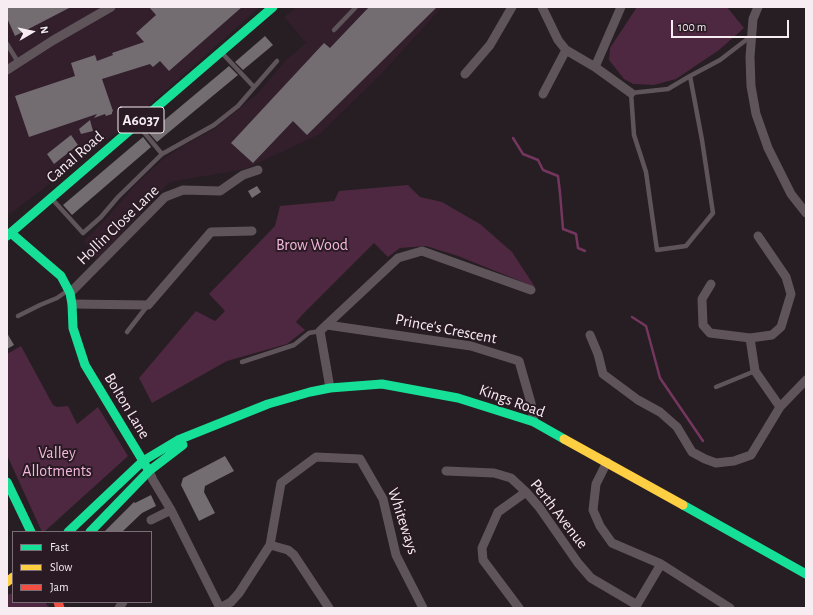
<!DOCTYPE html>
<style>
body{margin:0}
#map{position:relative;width:813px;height:615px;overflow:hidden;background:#261e22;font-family:"Alegreya Sans",sans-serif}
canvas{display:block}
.frame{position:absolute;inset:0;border:8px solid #f7ecf2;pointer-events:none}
.legend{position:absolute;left:12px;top:531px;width:140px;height:72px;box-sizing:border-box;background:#291a23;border:1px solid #7b6e76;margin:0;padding:5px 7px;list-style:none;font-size:12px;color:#f7ecf2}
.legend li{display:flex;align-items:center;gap:8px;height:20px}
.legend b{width:20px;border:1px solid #7b6e76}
.north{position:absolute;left:12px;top:12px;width:40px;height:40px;-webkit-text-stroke:3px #291a23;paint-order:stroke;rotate:81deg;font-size:11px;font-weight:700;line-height:16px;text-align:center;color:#f7ecf2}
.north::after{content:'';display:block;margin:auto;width:14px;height:18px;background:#f7ecf2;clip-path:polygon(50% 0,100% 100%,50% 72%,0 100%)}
.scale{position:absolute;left:671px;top:20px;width:118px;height:18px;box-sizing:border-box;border:2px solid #f7ecf2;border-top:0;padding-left:5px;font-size:12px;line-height:14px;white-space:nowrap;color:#f7ecf2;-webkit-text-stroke:3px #291a23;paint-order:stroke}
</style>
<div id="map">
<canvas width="813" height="615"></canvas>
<div class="frame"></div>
<ul class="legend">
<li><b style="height:5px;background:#16e098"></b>Fast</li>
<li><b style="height:5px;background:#ffcf43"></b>Slow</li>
<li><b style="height:5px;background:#f24e42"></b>Jam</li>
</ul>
<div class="north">N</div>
<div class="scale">100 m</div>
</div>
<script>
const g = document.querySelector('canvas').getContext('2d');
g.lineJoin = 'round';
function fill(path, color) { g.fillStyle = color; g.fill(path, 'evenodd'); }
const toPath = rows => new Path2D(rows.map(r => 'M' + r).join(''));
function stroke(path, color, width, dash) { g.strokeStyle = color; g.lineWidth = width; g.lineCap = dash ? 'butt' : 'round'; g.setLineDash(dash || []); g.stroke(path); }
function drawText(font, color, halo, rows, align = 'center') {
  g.font = font + ' "Alegreya Sans",sans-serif'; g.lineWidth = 4; g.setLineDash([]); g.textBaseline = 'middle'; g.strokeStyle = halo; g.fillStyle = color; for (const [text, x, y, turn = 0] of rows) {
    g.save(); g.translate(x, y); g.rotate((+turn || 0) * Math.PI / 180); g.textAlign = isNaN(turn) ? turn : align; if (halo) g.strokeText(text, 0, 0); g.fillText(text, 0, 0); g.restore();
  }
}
const built = toPath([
 [7,7,260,7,130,122,10,214,7,211],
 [296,7,442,7,383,72,320,134,245,169,170,182,96,260,84,241,104,221,136,184,163,159,183,146,214,129,257,94,286,60,306,43,284,17]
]);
const green = toPath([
 [637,7,727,7,744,28,719,50,676,79,654,85,633,84,624,79,609,60,610,48],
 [408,185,420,197,442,202,480,224,512,252,535,287,458,256,426,246,400,248,388,257,374,243,303,314,296,322,305,330,287,344,227,361,152,403,139,378,196,311,215,321,225,311,209,294,275,226,280,206,334,201,339,191],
 [21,346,53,405,57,407,68,406,77,424,98,407,128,456,44,532,42,532,7,455,7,354],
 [13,593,13,602,45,602,49,608,7,608,7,595]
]);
const stream = toPath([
 [513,138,523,154,538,160,543,170,558,176,560,193,563,229,576,234,578,248,585,251],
 [632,317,646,326,660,378,703,441]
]);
const building = toPath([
 [7,7,71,7,15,36,7,18],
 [149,7,242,7,169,71,160,61,153,67,150,64,102,79,113,111,112,112,112,114,106,116,105,114,94,118,97,114,29,137,15,96,75,76,71,63,95,55,97,61,113,55,112,53,144,42,136,33,156,15],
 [369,7,437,7,307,135,293,121,253,163,231,143,324,43,330,48],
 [265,36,273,45,243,70,235,62],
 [229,66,238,75,157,142,149,133],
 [90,120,93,131,81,134,79,129],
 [71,135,78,145,54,164,47,154],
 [143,137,151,147,72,215,63,205],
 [257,186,261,192,252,198,248,191],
 [7,333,14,345,7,349],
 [225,456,234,471,205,486,204,492,215,513,199,521,181,485,183,478],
 [151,495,156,506,142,513,122,532,104,532,134,502,135,503]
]);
const lane = toPath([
 [334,30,356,7],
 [7,44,18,62],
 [222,53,254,87],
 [690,76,702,140,713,213,686,246,657,250,646,172,634,135,631,93,668,89,690,76,720,60,750,37],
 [138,125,162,154],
 [53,200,83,233,101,217,118,197,162,154,214,125,238,106,277,61],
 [18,316,40,305,57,298,67,291],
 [127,332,148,305],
 [242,362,294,345,309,333,320,331],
 [716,387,755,371]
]);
const street = toPath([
 [542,7,558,40,566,50,595,67,631,93],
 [758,7,753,19,750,57,751,86,756,114,768,148,791,194,806,213],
 [595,67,621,7],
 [7,70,52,41,111,7],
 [465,74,490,45,512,7],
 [543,94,566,50],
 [711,284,702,299,703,325,710,333,750,338,755,371,780,407],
 [70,293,165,197,183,190,220,191,243,175,258,170],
 [72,304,148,305,211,232,252,231],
 [327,325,471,346,519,361,531,403,534,422],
 [590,335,598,354,603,374,638,400,660,412,677,427,692,452,705,459,716,463,734,461,751,455,780,407,806,380],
 [750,338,772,335,781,327,791,294,786,277,758,236],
 [330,388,320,331,398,258,422,251,531,290],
 [607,462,596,484,593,510,600,526,612,543,661,564,730,608],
 [149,471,153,480,171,510,220,608],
 [446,471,494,473,511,478,526,492,539,507,578,563,591,578,637,605],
 [151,520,171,510],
 [270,545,288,550,294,555,329,608],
 [119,608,123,602],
 [220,608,231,602,239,593,270,545,281,483,316,457,360,459,383,499,396,555,423,608],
 [519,608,483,560,482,548,498,512,526,492],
 [635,608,661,564]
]);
const fast = toPath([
 [11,233,61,276,70,293,72,304,73,328,85,365,149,471],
 [7,236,273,7],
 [7,482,31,532],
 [683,505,806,574],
 [68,532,143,461,178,440,268,404,310,392,330,388,382,384,458,398,534,422,564,439],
 [90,532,149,471,183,445]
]);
const slow = toPath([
 [564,439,683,505],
 [7,582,13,577]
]);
const jam = toPath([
 [58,602,60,608]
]);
const shields = [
 [141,120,46]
];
const shieldNames = [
 ["A6037",141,120]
];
const streetNames = [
 ["Canal Road",75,157,-41],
 ["Hollin Close Lane",118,225,-44],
 ["Prince's Crescent",446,329,11],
 ["Kings Road",512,401,20],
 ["Bolton Lane",127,406,59],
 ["Perth Avenue",559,514,52],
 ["Whiteways",403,521,72]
];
const parkNames = [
 ["Brow Wood",312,245],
 ["Valley",57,453],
 ["Allotments",57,471]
];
fill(built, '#321f2b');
fill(green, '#4d2840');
stroke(stream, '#74365f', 2.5);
fill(building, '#736c70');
stroke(lane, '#5f545a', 4.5);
stroke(street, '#5f545a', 9);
stroke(fast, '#16e098', 9);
stroke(slow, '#ffcf43', 9);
stroke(jam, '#f24e42', 9);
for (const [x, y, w] of shields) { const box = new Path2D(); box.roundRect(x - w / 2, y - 13, w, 26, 3); g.fillStyle = '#291a23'; g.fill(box); stroke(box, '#f7ecf2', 1); }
drawText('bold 15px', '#f7ecf2', null, shieldNames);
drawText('16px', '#f7ecf2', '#291a23', streetNames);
drawText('16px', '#f4b8dd', '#291a23', parkNames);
</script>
